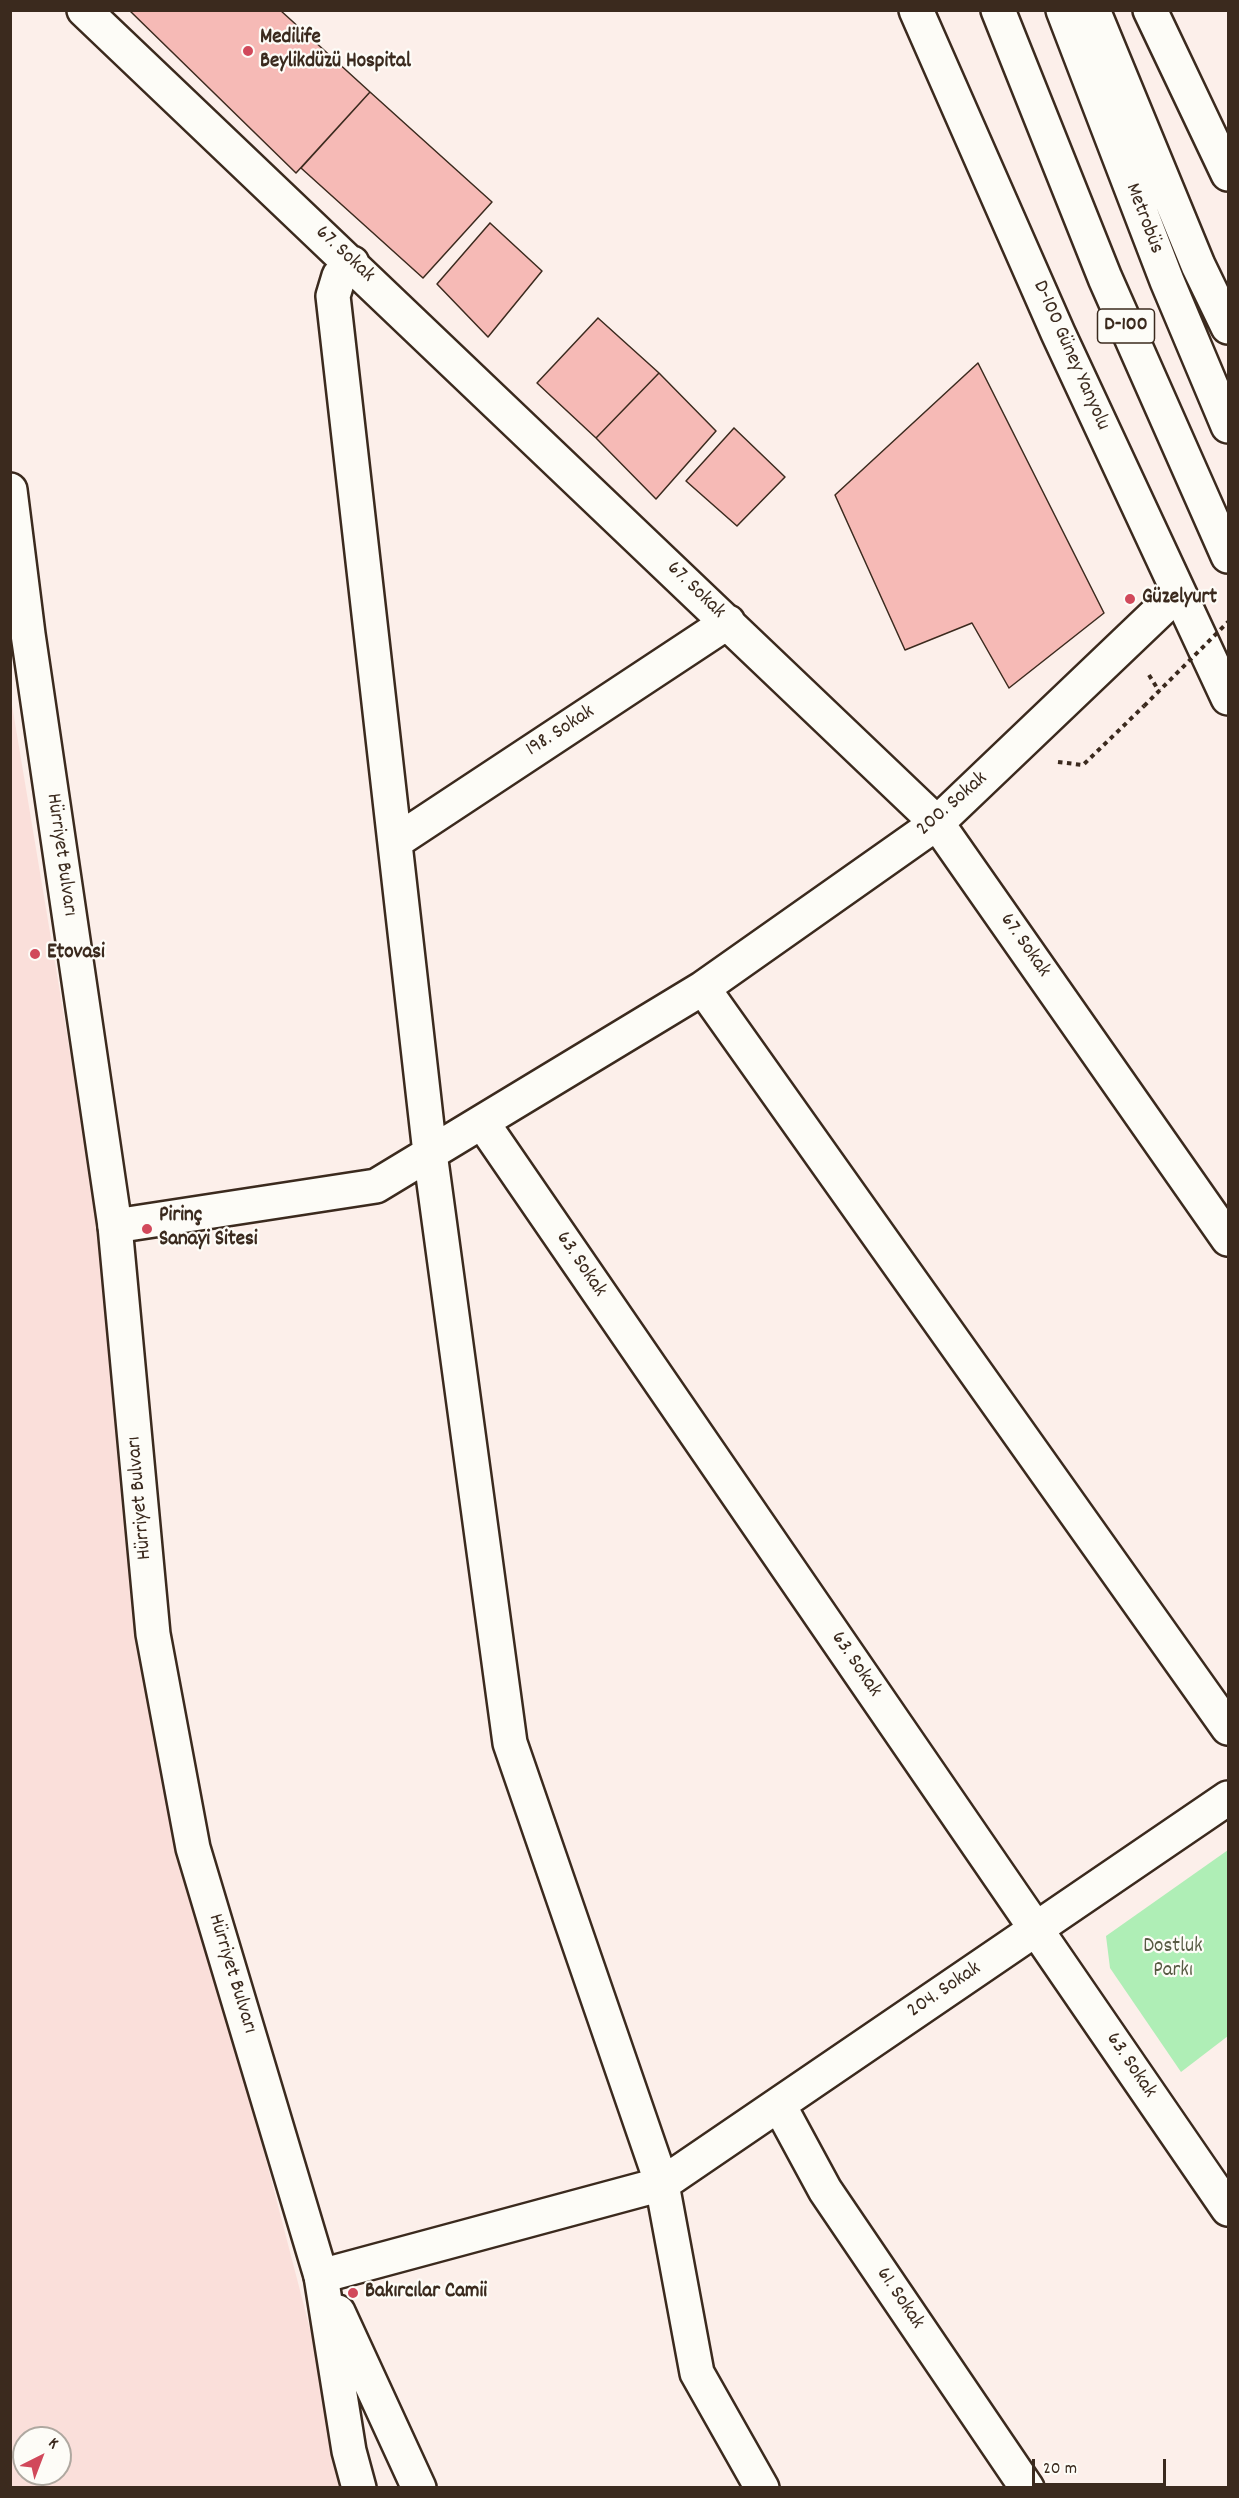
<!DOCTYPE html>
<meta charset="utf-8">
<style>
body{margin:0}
#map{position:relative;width:1239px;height:2498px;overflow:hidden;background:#fcefea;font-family:Dekko,sans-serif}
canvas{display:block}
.frame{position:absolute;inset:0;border:12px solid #3b2a1e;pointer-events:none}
.north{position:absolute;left:12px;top:2426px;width:60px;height:60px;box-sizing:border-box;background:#fdfcf7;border:2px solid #afa8a0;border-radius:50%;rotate:42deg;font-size:16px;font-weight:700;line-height:24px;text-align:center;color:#3b2a1e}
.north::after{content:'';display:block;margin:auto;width:21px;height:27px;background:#d1495b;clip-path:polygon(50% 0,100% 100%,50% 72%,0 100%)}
.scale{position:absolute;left:1032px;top:2459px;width:134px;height:27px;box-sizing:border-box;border:3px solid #3b2a1e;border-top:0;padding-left:8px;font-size:18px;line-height:21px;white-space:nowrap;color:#3b2a1e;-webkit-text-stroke:4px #fdfcf7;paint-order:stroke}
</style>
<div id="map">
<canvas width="1239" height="2498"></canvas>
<div class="frame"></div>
<div class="north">K</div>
<div class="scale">20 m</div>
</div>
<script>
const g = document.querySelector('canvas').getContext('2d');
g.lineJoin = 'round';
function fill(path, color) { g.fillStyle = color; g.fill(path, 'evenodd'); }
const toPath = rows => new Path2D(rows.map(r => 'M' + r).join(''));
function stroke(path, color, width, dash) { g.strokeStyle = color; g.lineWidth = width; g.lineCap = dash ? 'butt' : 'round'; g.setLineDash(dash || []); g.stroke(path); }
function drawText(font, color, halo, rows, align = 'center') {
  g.font = font + ' Dekko,sans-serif'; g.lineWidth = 4.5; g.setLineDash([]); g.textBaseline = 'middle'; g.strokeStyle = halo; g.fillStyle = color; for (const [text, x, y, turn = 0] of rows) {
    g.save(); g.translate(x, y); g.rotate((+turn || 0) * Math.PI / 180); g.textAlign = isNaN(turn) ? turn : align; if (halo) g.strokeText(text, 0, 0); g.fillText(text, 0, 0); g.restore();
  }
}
const built = toPath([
 [10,693,235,2040,351,2487,11,2487],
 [24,2438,60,2438,60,2474,24,2474]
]);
const green = toPath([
 [1228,1850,1228,2036,1181,2072,1110,1968,1106,1936]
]);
const building = toPath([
 [129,10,280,10,370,92,296,173,129,10],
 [370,92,492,202,423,278,301,168,370,92],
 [490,223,542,271,488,337,437,284,490,223],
 [598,318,659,373,596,438,537,383,598,318],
 [978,363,1104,613,1009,688,972,623,905,650,835,495,978,363],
 [659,373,716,431,656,499,596,438,659,373],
 [734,428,785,477,737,526,686,481,734,428]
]);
const path = toPath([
 [1149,675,1159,691],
 [1058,762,1083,765,1144,706]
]);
const minor = toPath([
 [84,10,937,823,1228,1239],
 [1063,10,1167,281,1228,426],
 [1093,10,1198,265,1228,327],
 [395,842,728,622],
 [703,988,937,823,1178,593],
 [482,1122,1228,2209],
 [115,1226,376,1186,703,988,1228,1728],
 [779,2105,825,2190,1027,2488],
 [321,2276,662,2184,510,1743,430,1153,333,296,339,276,352,263],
 [762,2488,697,2373,662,2184,1228,1798]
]);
const major = toPath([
 [916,10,1058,333,1228,698],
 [10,490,28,634,115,1226,153,1634,193,1848,321,2276,349,2451,359,2488],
 [338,2312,419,2488]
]);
const highway = toPath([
 [998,10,1105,278,1228,556],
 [1150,10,1228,174]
]);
const pathBridge = toPath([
 [1144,706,1228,622]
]);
const markers = [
 [248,51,6,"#d1495b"],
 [1130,599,6,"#d1495b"],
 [35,954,6,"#d1495b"],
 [147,1229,6,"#d1495b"],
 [353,2293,6,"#d1495b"]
];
const shields = [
 [1126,326,57]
];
const shieldNames = [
 ["D-100",1126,326]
];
const poiNames = [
 ["Medilife",260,39],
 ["Beylikdüzü Hospital",260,63],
 ["Güzelyurt",1142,599],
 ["Etovasi",47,954],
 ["Pirinç",159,1217],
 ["Sanayi Sitesi",159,1241],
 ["Bakırcılar Camii",365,2293]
];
const streetNames = [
 ["Metrobüs",1143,219,69],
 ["67. Sokak",344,255,43],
 ["D-100 Güney Yanyolu",1070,356,66],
 ["67. Sokak",695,591,44],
 ["198. Sokak",561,732,-33],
 ["200. Sokak",953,805,-41],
 ["Hürriyet Bulvarı",60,855,82],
 ["67. Sokak",1024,946,55],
 ["63. Sokak",580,1265,56],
 ["Hürriyet Bulvarı",141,1498,-95],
 ["63. Sokak",855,1665,56],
 ["Hürriyet Bulvarı",231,1974,73],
 ["204. Sokak",945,1991,-34],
 ["63. Sokak",1130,2066,56],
 ["61. Sokak",899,2299,56]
];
const parkNames = [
 ["Dostluk",1173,1948],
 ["Parkı",1173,1972]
];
fill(built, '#fadfda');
fill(green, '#afeeb6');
fill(building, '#f6bab6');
stroke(building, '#3b2a1e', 1.5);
stroke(minor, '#3b2a1e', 38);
stroke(major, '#3b2a1e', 38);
stroke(highway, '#3b2a1e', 38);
stroke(path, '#3b2a1e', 4, [4.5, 4.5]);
stroke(minor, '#fdfcf7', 33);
stroke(major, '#fdfcf7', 33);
stroke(highway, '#fdfcf7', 33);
stroke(pathBridge, '#3b2a1e', 4, [4.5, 4.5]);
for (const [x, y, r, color] of markers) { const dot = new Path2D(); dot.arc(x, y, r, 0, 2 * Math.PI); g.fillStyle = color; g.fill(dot); stroke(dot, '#fdfcf7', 2); }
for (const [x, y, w] of shields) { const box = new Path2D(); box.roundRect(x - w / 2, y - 17, w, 34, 4.5); g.fillStyle = '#fdfcf7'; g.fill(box); stroke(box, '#3b2a1e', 1.5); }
drawText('bold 20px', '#3b2a1e', null, shieldNames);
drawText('bold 21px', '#3b2a1e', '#fdfcf7', poiNames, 'left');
drawText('21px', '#3b2a1e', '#fdfcf7', streetNames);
drawText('21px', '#585b44', '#fdfcf7', parkNames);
</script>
